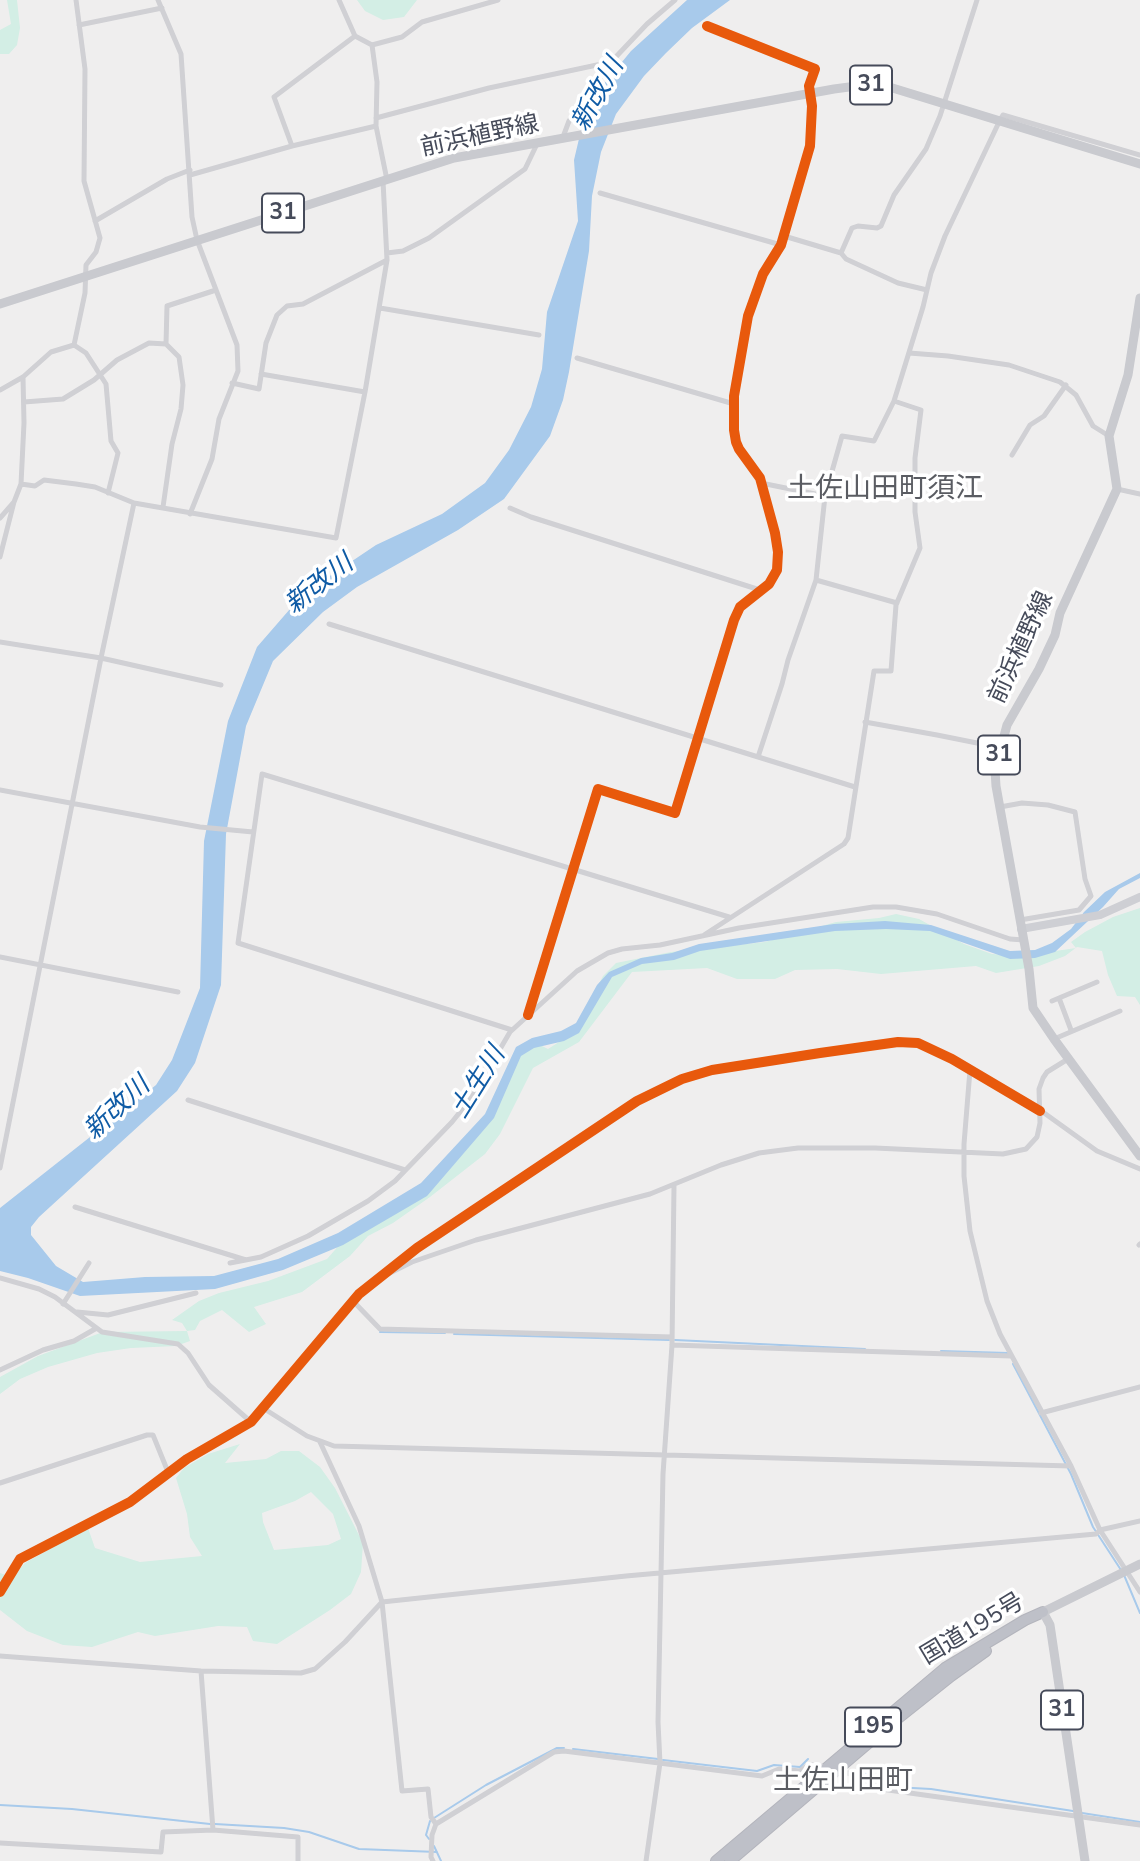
<!DOCTYPE html>
<meta charset="utf-8">
<style>
body{margin:0}
canvas{display:block;background:#efeeee}
</style>
<canvas width="1140" height="1861"></canvas>
<script>
const g = document.querySelector('canvas').getContext('2d');
g.lineJoin = 'round';
function fill(path, color) { g.fillStyle = color; g.fill(path, 'evenodd'); }
const toPath = rows => new Path2D(rows.map(r => 'M' + r).join(''));
function stroke(path, color, width, dash) { g.strokeStyle = color; g.lineWidth = width; g.lineCap = dash ? 'butt' : 'round'; g.setLineDash(dash || []); g.stroke(path); }
function drawText(font, color, halo, rows, align = 'center') {
  g.font = font + ' "Nunito Sans","Noto Sans JP",sans-serif'; g.lineWidth = 7; g.setLineDash([]); g.textBaseline = 'middle'; g.strokeStyle = halo; g.fillStyle = color; for (const [text, x, y, turn = 0] of rows) {
    g.save(); g.translate(x, y); g.rotate((+turn || 0) * Math.PI / 180); g.textAlign = isNaN(turn) ? turn : align; if (halo) g.strokeText(text, 0, 0); g.fillText(text, 0, 0); g.restore();
  }
}
const green = toPath([
 [7,0,17,0,20,28,17,45,9,54,0,54,0,30,11,24],
 [357,0,417,0,404,17,383,20,365,11],
 [1140,908,1140,1005,1135,997,1117,996,1108,975,1102,951,1077,947,1065,956,1039,966,996,973,976,966,881,974,837,969,795,970,775,979,737,979,707,968,632,972,579,1042,533,1068,500,1134,485,1154,430,1197,393,1223,368,1236,350,1256,302,1292,254,1307,266,1324,249,1332,222,1310,200,1321,195,1330,187,1331,190,1341,176,1346,131,1348,97,1353,48,1367,20,1379,0,1394,0,1377,38,1356,103,1332,187,1331,182,1323,172,1320,199,1301,219,1293,268,1281,327,1259,348,1235,421,1193,466,1150,518,1058,536,1043,548,1049,573,1033,603,976,616,963,671,952,765,942,836,922,879,918,896,914,919,919,964,944,992,954,1021,956,1076,948,1071,942,1085,932,1113,917],
 [240,1444,225,1463,266,1459,281,1451,299,1451,320,1467,335,1488,363,1543,361,1572,351,1594,330,1610,277,1644,253,1641,247,1627,218,1626,155,1636,138,1632,92,1647,63,1645,27,1631,0,1610,0,1573,12,1577,25,1563,88,1528,95,1548,140,1562,202,1556,190,1537,187,1514,176,1478,184,1468,208,1454],
 [311,1492,333,1514,341,1539,328,1545,274,1550,263,1522,262,1513,295,1501]
]);
const water = toPath([
 [687,0,730,0,692,28,666,53,644,76,616,114,601,152,592,196,589,251,569,372,563,400,550,436,504,499,458,530,357,587,323,612,273,661,246,726,226,834,221,985,195,1063,177,1091,39,1217,31,1227,31,1235,56,1266,83,1282,145,1277,214,1276,278,1259,338,1233,421,1183,485,1114,516,1047,532,1038,561,1031,576,1023,597,985,609,972,641,958,672,953,699,944,834,924,885,921,931,925,1010,951,1035,950,1052,943,1071,929,1084,912,1105,892,1140,873,1140,878,1119,889,1103,907,1055,952,1035,958,1010,959,930,931,886,929,835,931,700,951,674,960,642,964,612,977,579,1033,564,1041,534,1048,521,1056,494,1118,427,1196,343,1245,283,1270,215,1289,80,1296,28,1278,0,1271,0,1208,156,1085,172,1060,200,988,204,841,228,721,257,647,303,594,376,545,442,514,485,483,509,450,531,407,542,369,547,312,578,221,574,160,582,126,594,96,631,51]
]);
const stream = toPath([
 [380,1332,445,1333],
 [454,1334,669,1340],
 [675,1340,865,1349],
 [941,1351,1008,1353],
 [1013,1364,1071,1474,1093,1527,1121,1570],
 [1124,1575,1140,1613],
 [573,1749,658,1759],
 [663,1760,757,1771,774,1765,800,1767,808,1759],
 [861,1772,895,1787,931,1789,1073,1811],
 [0,1805,72,1809,210,1824],
 [1082,1813,1140,1822],
 [434,1818,486,1785,557,1748,564,1748],
 [215,1824,284,1828,309,1832,359,1849,437,1852],
 [429,1839,426,1835,430,1821],
 [434,1846,441,1861]
]);
const street = toPath([
 [158,0,181,54,192,217,197,240,237,345,238,371,219,419,212,459,190,514],
 [339,0,355,36],
 [79,25,162,8],
 [372,45,377,82,376,126,387,180],
 [376,118,489,88,611,62],
 [563,137,569,121,611,62,647,24,675,0],
 [292,146,274,97,355,36,372,45,402,37,422,22,498,0],
 [190,175,292,146,376,126],
 [600,193,781,245],
 [95,221,167,179,190,170],
 [784,236,841,253,852,228,858,226,877,228,881,226,894,195,926,149,940,116,977,0],
 [387,253,403,251,429,238,525,169,538,142],
 [841,253,846,259,898,283,927,290],
 [380,308,539,335],
 [74,345,86,353,106,384,111,441,118,453,108,493],
 [909,353,948,356,1009,365,1060,382,1076,395,1093,426,1109,436],
 [577,358,734,404],
 [261,374,365,392],
 [232,383,259,389,266,343,277,315,287,306,303,304,387,260],
 [0,390,23,377,51,352,74,345,85,293,86,265,96,252,100,238,84,181,85,69,76,0],
 [24,402,63,399,94,380,117,360,149,343,166,344,167,306,216,290],
 [1012,455,1030,425,1044,416,1066,385],
 [761,483,825,496,816,580,897,603],
 [21,484,35,486,44,480,76,484,95,487,134,503,336,538,365,392,387,260,383,181],
 [1117,489,1140,494],
 [825,496,842,436,874,441,894,401],
 [163,507,172,444,181,409,183,385,179,357,166,344],
 [510,508,531,517,760,590],
 [0,518,14,502],
 [0,557,14,502,21,484,24,423,23,377],
 [329,624,855,787],
 [0,642,101,658,221,685],
 [865,722,937,735,987,745,1000,750],
 [758,757,782,684,788,660,816,580],
 [0,790,200,827,253,832],
 [1000,807,1022,803,1048,805,1075,812,1085,879,1091,896,1079,910,1020,920],
 [704,935,844,844,848,838,874,671,891,671,896,605,920,548,915,512,915,458,921,410,894,401,923,307,931,273,945,236,1000,120,1003,115,1140,155],
 [0,957,178,992],
 [1059,998,1071,1030],
 [1052,1001,1097,982],
 [528,1015,598,789,675,813,734,620,740,607,769,584,777,570,778,552,775,533,760,478,739,449,736,442,734,430,734,396,748,316,763,274,781,245,810,146,812,106,809,86,815,69,707,26],
 [512,1030,238,943,262,774,729,917],
 [1054,1039,1120,1011],
 [970,1070,964,1144,964,1176,970,1231,987,1301,1000,1334,1071,1466,1100,1530,1140,1592],
 [188,1100,405,1170],
 [1040,1110,1097,1151,1140,1169],
 [0,1168,101,658,134,503],
 [75,1207,246,1260],
 [1139,1245,1140,1244],
 [230,1263,261,1257,308,1236,368,1201,395,1181,452,1122,472,1097,510,1032,577,971,608,953,622,949,660,945,739,928,873,907,896,907,937,914,1010,939,1024,940],
 [388,1274,412,1262,476,1240,650,1194,721,1165,759,1153,798,1148,875,1148,1003,1154,1026,1149,1037,1137,1040,1123,1039,1089,1043,1078,1047,1072,1068,1059],
 [0,1278,39,1289,55,1297,102,1332,178,1344,188,1353,209,1385,251,1422],
 [353,1301,380,1329,672,1337],
 [63,1304,89,1263],
 [77,1312,108,1315,196,1293],
 [672,1345,1011,1356],
 [0,1370,43,1350,74,1341,95,1329],
 [263,1408,307,1436,334,1446,1071,1466],
 [1041,1413,1140,1387],
 [320,1442,359,1526,382,1602,402,1791,428,1789,431,1817,436,1824],
 [0,1483,147,1435,153,1435,168,1472],
 [0,1592,20,1559,130,1502,187,1459,251,1422,359,1294,417,1248,637,1101,682,1079,712,1070,820,1053,898,1042,918,1043,952,1059,1040,1111],
 [0,1656,201,1671,301,1673,315,1669,345,1642,382,1602,626,1576,1096,1534,1100,1530,1140,1521],
 [201,1671,213,1830],
 [838,1770,860,1777,881,1789,1140,1825],
 [0,1843,161,1852,163,1832,213,1830,298,1837,298,1861],
 [433,1861,431,1857,432,1835,436,1824,554,1752,564,1751,762,1776,779,1769,800,1771,808,1765,814,1765,825,1767],
 [646,1861,660,1763,658,1722,663,1474,672,1345,674,1186]
]);
const secondary = toPath([
 [1021,929,1100,915,1140,897]
]);
const primary = toPath([
 [1140,298,1128,375,1109,436,1117,489,1060,613,1055,635,1039,669,1007,725,995,770,996,786,1029,969,1033,1008,1054,1039,1140,1156],
 [0,304,454,158,834,89,864,85,886,86,1140,164],
 [1085,1861,1050,1625,1043,1612,1140,1564]
]);
const highway = toPath([
 [716,1861,945,1668,1025,1620,1043,1612],
 [730,1861,892,1723,951,1676,986,1651]
]);
const cycleway = toPath([
 [528,1015,598,789,675,813,734,620,740,607,769,584,777,570,778,552,775,533,760,478,739,449,736,442,734,430,734,396,748,316,763,274,781,245,810,146,812,106,809,86,815,69,707,26],
 [0,1592,20,1559,130,1502,187,1459,251,1422,359,1294,417,1248,637,1101,682,1079,712,1070,820,1053,898,1042,918,1043,952,1059,1040,1111]
]);
const shields = [
 [871,85,42],
 [283,213,42],
 [999,755,42],
 [1062,1710,42],
 [873,1727,56]
];
const shieldNames = [
 ["31",871,85],
 ["31",283,213],
 ["31",999,755],
 ["31",1062,1710],
 ["195",873,1727]
];
const streetNames = [
 ["前浜植野線",480,137,-12],
 ["前浜植野線",1022,648,-65],
 ["国道195号",973,1630,-31]
];
const waterNames = [
 ["新改川",599,95,-61],
 ["新改川",320,585,-38],
 ["土生川",479,1083,-58],
 ["新改川",118,1109,-43]
];
const quarterNames = [
 ["土佐山田町須江",885,490],
 ["土佐山田町",843,1782]
];
fill(green, '#d3eee5');
fill(water, '#a8caeb');
stroke(stream, '#a8caeb', 2);
stroke(highway, '#b4b5bd', 12);
stroke(street, '#d0d0d4', 5);
stroke(secondary, '#cecfd4', 8);
stroke(primary, '#c9cacf', 9);
stroke(highway, '#bec0c8', 10);
stroke(cycleway, '#e8590c', 10);
for (const [x, y, w] of shields) { const box = new Path2D(); box.roundRect(x - w / 2, y - 19.5, w, 39, 5); g.fillStyle = '#fff'; g.fill(box); stroke(box, '#464b5a', 2); }
drawText('bold 23px', '#464b5a', null, shieldNames);
drawText('24px', '#464b5a', '#fff', streetNames);
drawText('italic 26px', '#0f5ba5', '#fff', waterNames);
drawText('28px', '#5a5c62', '#fff', quarterNames);
</script>
